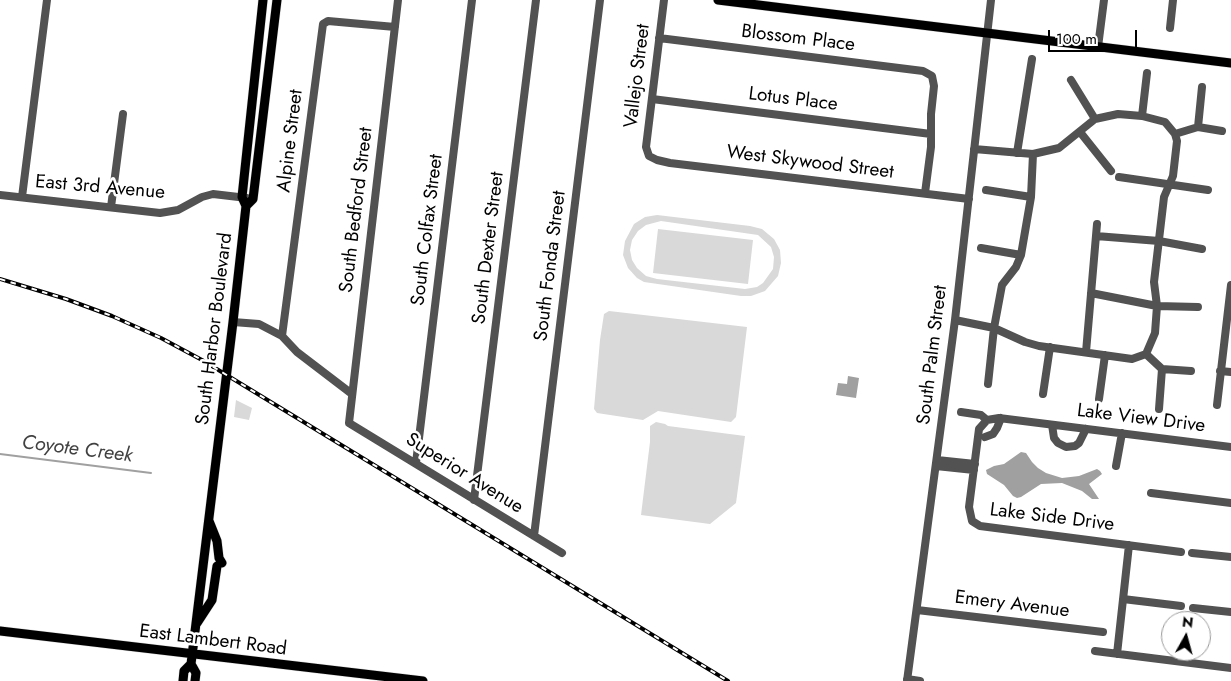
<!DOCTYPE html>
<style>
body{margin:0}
#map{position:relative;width:1231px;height:681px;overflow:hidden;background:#fff;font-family:Jost,sans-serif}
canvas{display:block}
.north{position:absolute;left:1161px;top:611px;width:50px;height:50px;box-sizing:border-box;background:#fff;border:1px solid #999;border-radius:50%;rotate:7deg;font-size:14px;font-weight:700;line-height:20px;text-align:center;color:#000}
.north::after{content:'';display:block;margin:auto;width:18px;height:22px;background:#000;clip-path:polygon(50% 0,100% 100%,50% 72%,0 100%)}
.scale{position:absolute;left:1048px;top:30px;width:89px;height:22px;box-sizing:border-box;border:2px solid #000;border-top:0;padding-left:6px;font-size:15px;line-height:18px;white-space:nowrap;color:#000;-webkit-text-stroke:4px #fff;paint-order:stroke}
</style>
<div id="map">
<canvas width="1231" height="681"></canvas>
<div class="north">N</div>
<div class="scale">100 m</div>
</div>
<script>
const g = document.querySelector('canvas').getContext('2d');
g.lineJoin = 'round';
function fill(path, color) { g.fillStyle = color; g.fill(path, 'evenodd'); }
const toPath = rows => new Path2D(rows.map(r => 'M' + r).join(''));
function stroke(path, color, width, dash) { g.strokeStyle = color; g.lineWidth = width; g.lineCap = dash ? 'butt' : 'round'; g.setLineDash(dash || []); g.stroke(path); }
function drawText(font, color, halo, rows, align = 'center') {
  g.font = font + ' Jost,sans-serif'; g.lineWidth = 5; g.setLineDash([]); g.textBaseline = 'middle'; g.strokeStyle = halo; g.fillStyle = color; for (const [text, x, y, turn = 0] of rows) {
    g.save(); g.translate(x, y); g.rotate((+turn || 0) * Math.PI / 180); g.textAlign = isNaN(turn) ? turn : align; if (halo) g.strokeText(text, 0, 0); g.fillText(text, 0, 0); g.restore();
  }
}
const green = toPath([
 [657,215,750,226,762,229,774,239,780,250,781,263,778,276,765,291,751,296,741,296,644,282,637,278,628,268,623,255,625,241,634,224,645,217],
 [661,221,758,235,771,247,774,257,773,269,763,283,757,287,745,289,657,279,646,276,637,268,632,260,630,250,632,240,638,231,646,225],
 [658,229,753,240,748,284,653,273],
 [609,311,747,327,736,417,731,422,658,411,643,420,597,413,594,409,600,340,604,314],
 [236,400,252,408,249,420,234,417],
 [656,422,665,424,668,426,745,436,736,503,710,524,641,515,650,442,650,426]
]);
const water = toPath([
 [848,376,859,378,856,398,836,395,838,383,847,384],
 [1021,452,1026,453,1032,462,1038,468,1046,473,1062,478,1079,476,1097,469,1100,471,1102,474,1089,484,1099,499,1092,499,1082,491,1062,483,1041,484,1021,497,1017,498,1013,496,1004,485,987,474,986,470,994,466,1004,464]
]);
const stream = toPath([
 [0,454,151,473]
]);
const minor = toPath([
 [398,0,349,423,562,553],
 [664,0,646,147,649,156,657,160,670,163,969,199],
 [1170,28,1173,0],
 [659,38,923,71,932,76,934,86,931,114,931,147,925,193],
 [1098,47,1104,0],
 [1071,80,1095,119],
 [652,99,931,134],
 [1142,116,1147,73],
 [1198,127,1202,87],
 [1080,132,1111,171],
 [1175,134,1198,127,1222,131],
 [974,149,1033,154,1059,148,1095,119,1118,114,1142,116,1165,122,1175,134],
 [1017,153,1032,59],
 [1119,177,1208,190],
 [986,190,1031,197],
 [0,195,160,213,178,210,202,197,213,194,247,198],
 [22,197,47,0],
 [111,207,123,114],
 [1096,236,1159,241,1202,249],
 [981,248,1021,255],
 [1091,293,1157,306,1198,307],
 [955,320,994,328,1025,342,1039,346,1132,359,1146,354],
 [233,322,259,324,282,336,297,352,352,394],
 [282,336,323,24,328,21,395,27],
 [1086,352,1097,224],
 [1146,354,1155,333,1157,306,1154,282,1164,197,1173,176,1177,141,1175,134],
 [1146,354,1162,369,1159,409],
 [1162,369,1191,371],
 [1220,371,1231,372],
 [988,384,994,328,1002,285,1016,267,1021,255,1031,197,1033,154],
 [1043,394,1050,347],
 [1099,399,1105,355],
 [1217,405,1231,285],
 [961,412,981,415,987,420],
 [1052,425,1054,438,1058,443,1066,447,1075,446,1079,443,1086,429],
 [985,437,993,434,997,428,1001,418],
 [937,460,975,464],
 [416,463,472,0],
 [936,466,974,470],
 [1116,466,1122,433],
 [1151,493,1231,503],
 [474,500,536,0],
 [534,536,600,0],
 [1181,552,980,526,972,521,969,507,979,429,987,420,999,418,1231,447],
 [1192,553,1231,557],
 [1123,599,1181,606],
 [1193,608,1231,612],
 [917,610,1103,632],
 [1095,651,1231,668],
 [1117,654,1129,545],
 [907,679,920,681],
 [907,681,955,320,991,0]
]);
const major = toPath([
 [718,0,1231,63],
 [246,206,242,197,263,0],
 [209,521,217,541,219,558,222,563],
 [197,623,212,600,217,566],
 [0,631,423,681],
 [191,664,196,673,195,681],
 [183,681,184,671,191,664,233,322,246,206,253,199,277,0]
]);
const rail = toPath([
 [0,279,66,299,112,316,161,338,202,360,728,681]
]);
const streetNames = [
 ["Blossom Place",798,39,7],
 ["Vallejo Street",638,76,-83],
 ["Lotus Place",793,100,7],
 ["Alpine Street",291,141,-83],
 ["West Skywood Street",810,163,7],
 ["East 3rd Avenue",100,188,5],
 ["South Bedford Street",357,210,-83],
 ["South Colfax Street",428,230,-83],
 ["South Dexter Street",489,248,-83],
 ["South Fonda Street",551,266,-83],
 ["South Harbor Boulevard",215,329,-83],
 ["South Palm Street",933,355,-83],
 ["Lake View Drive",1141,419,7],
 ["Superior Avenue",464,474,32],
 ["Lake Side Drive",1052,518,7],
 ["Emery Avenue",1012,605,7],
 ["East Lambert Road",213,641,7]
];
const waterNames = [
 ["Coyote Creek",77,450,7]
];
fill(green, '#d9d9d9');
fill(water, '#a0a0a0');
stroke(stream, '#a0a0a0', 2);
stroke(major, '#dbdbdb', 10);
stroke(minor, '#525252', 8);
stroke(major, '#000', 9);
stroke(rail, '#000', 4);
stroke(rail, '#fff', 2, [5.5]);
drawText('19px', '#000', '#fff', streetNames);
drawText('italic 20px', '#414141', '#fff', waterNames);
</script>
